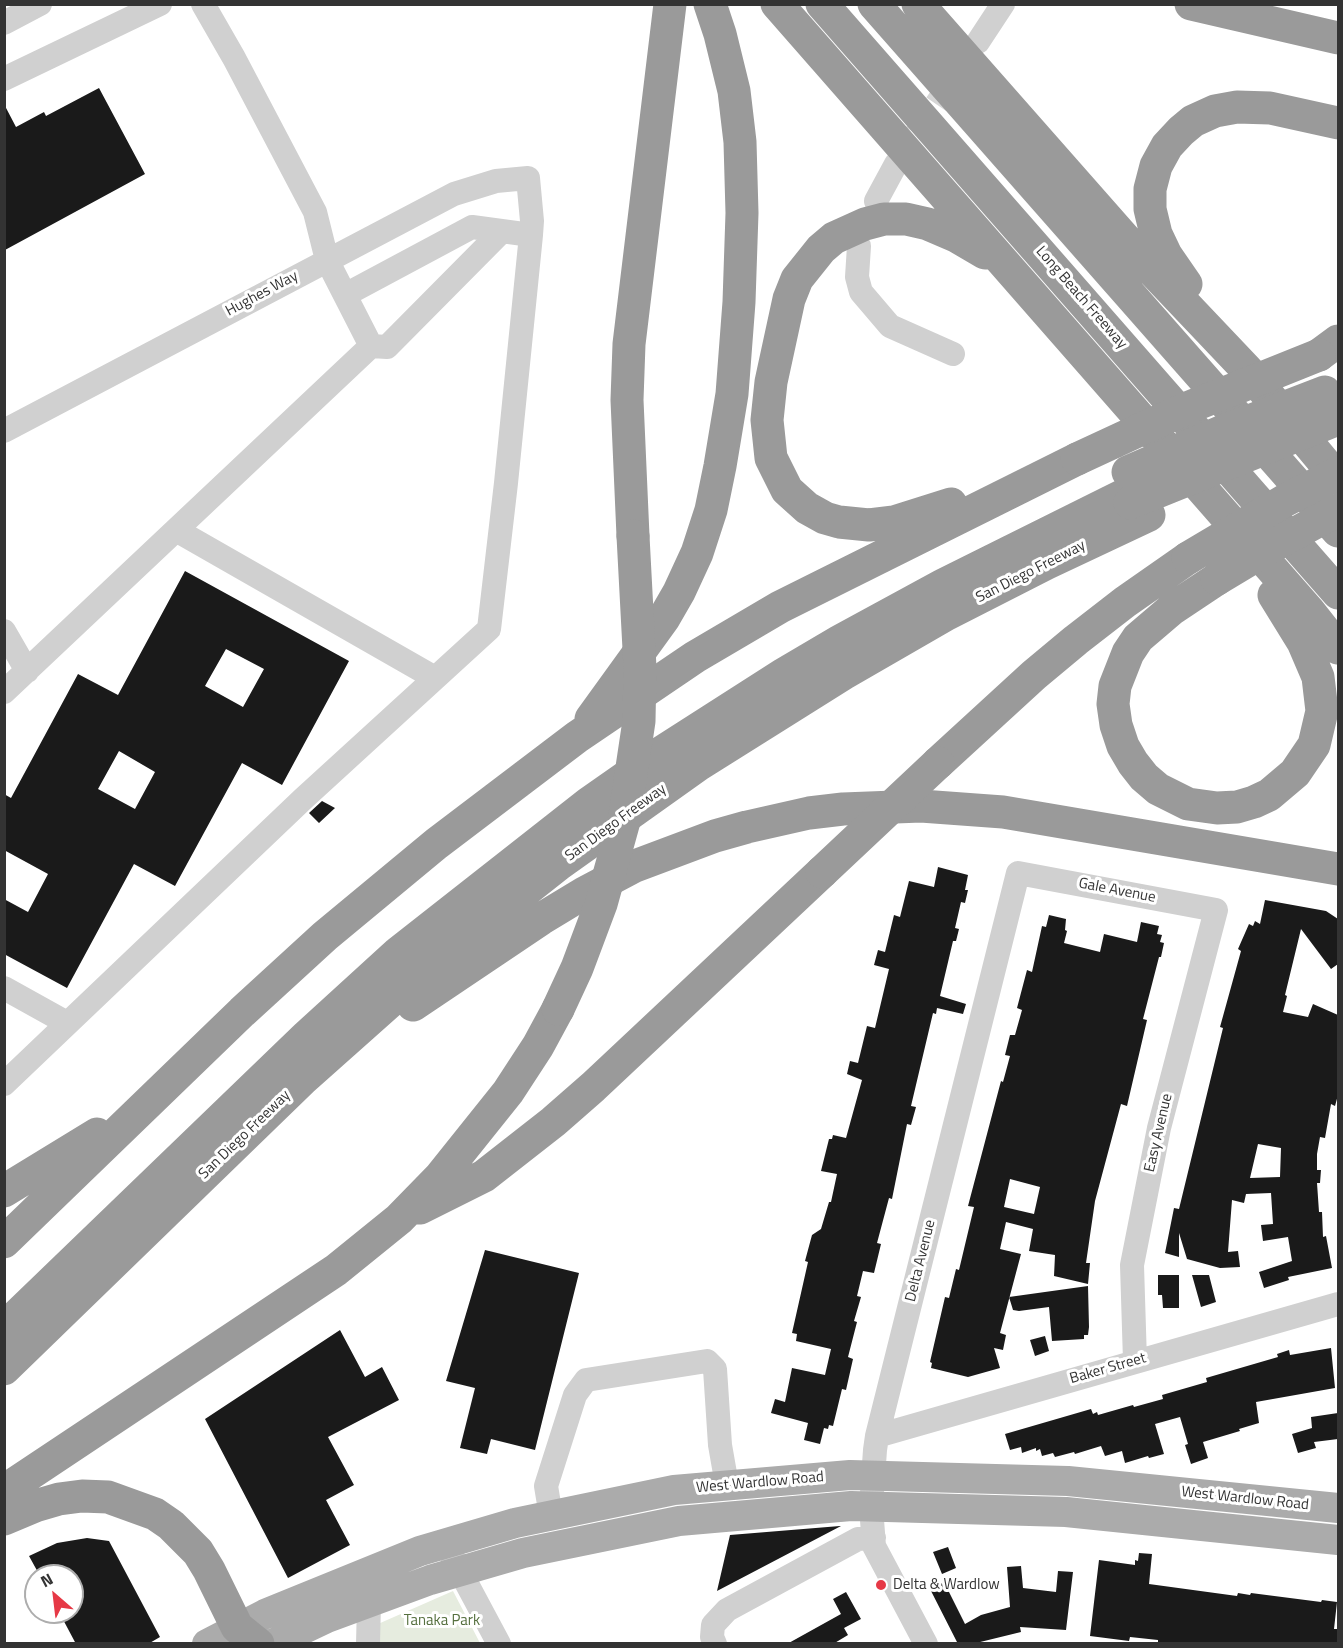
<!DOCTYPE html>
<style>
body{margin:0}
#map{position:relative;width:1343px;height:1648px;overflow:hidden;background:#fff;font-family:"Titillium Web",sans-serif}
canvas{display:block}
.frame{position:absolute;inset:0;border:6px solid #333;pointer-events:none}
.north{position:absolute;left:24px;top:1564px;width:60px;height:60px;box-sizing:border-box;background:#fff;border:2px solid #adadad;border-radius:50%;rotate:332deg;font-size:16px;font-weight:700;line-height:24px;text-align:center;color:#333}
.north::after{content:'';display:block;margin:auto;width:21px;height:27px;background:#e63946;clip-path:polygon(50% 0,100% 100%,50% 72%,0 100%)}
</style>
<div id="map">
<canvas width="1343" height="1648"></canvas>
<div class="frame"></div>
<div class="north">N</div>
</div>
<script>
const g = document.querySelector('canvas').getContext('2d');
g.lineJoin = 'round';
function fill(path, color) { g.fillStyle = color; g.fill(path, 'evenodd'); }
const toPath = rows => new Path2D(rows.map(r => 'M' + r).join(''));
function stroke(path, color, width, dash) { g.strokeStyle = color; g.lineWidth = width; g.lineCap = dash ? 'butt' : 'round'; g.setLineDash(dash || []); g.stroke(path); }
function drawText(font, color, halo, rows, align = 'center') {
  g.font = font + ' "Titillium Web",sans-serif'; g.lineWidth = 6; g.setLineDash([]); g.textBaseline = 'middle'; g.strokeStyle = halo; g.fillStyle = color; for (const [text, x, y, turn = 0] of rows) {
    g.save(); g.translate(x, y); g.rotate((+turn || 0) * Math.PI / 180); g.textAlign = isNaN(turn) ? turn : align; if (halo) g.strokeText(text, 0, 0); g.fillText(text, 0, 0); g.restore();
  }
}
const green = toPath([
 [453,1591,480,1643,378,1644,378,1624]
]);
const building = toPath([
 [99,88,145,174,5,250,5,106,16,127,44,112,46,116],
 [185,571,349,661,282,785,242,763,175,886,134,864,67,988,4,954,4,899,28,912,48,874,4,850,4,794,11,798,78,674,118,695],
 [226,649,264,669,243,707,205,686],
 [119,751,155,772,135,809,98,789],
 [322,801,335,808,319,823,309,813],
 [938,867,968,875,965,890,968,890,965,903,961,902,955,928,959,929,956,941,953,941,940,996,966,1004,963,1014,937,1008,936,1014,933,1013,911,1106,916,1107,911,1125,907,1124,892,1199,889,1198,877,1243,881,1244,874,1273,863,1271,857,1296,861,1297,854,1321,857,1322,848,1357,853,1359,846,1390,842,1389,833,1426,829,1425,828,1429,824,1428,820,1444,804,1440,808,1423,771,1413,775,1399,785,1402,792,1368,825,1375,831,1349,796,1341,797,1334,792,1333,808,1262,805,1261,812,1235,821,1229,829,1202,831,1202,837,1174,821,1171,829,1139,832,1139,833,1135,846,1138,862,1080,847,1074,850,1061,858,1063,867,1026,875,1028,889,969,874,965,878,950,885,952,894,915,900,917,909,881,934,887],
 [1265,900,1326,911,1338,919,1338,964,1331,969,1301,929,1285,995,1287,996,1283,1012,1308,1017,1313,1004,1338,1015,1338,1095,1335,1106,1331,1104,1325,1138,1320,1137,1317,1154,1317,1170,1321,1170,1320,1183,1317,1183,1319,1212,1322,1212,1323,1237,1326,1236,1332,1268,1288,1277,1289,1280,1264,1288,1259,1272,1292,1261,1288,1237,1263,1241,1261,1225,1273,1224,1271,1193,1246,1194,1244,1203,1232,1200,1228,1252,1238,1251,1240,1267,1220,1268,1187,1259,1179,1233,1179,1257,1165,1253,1174,1208,1179,1209,1223,1028,1220,1027,1241,951,1238,949,1249,924,1253,926,1255,921,1260,924],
 [1258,1144,1281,1148,1280,1177,1250,1178],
 [1049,915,1066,919,1065,930,1067,931,1064,943,1100,952,1104,934,1137,942,1141,922,1159,926,1157,934,1162,935,1160,942,1164,943,1161,957,1159,957,1143,1019,1147,1020,1127,1106,1121,1104,1095,1201,1086,1263,1090,1263,1088,1284,1054,1276,1055,1255,1029,1251,1033,1229,1006,1222,1000,1249,1021,1254,1000,1333,1006,1335,1003,1350,994,1348,1000,1368,968,1377,931,1368,932,1363,930,1362,945,1297,949,1298,956,1269,959,1270,974,1207,968,1206,1001,1081,1003,1082,1010,1056,1005,1055,1010,1035,1015,1035,1022,1010,1017,1008,1027,970,1032,972,1042,926,1046,927],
 [1010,1179,1040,1187,1034,1214,1004,1207],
 [485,1250,579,1273,535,1450,491,1439,487,1454,460,1448,475,1388,446,1381],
 [1158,1275,1179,1275,1179,1308,1163,1308,1162,1295,1158,1295],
 [1192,1275,1209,1275,1216,1302,1201,1307],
 [1088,1286,1089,1327,1088,1335,1084,1335,1084,1339,1052,1341,1049,1307,1019,1311,1013,1310,1009,1297],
 [340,1330,365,1377,382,1367,399,1400,328,1437,354,1485,326,1500,350,1545,288,1578,205,1419],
 [1045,1336,1049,1351,1035,1356,1030,1340],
 [1331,1348,1335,1388,1256,1402,1259,1423,1239,1429,1240,1431,1203,1442,1208,1458,1191,1464,1185,1445,1188,1444,1180,1417,1155,1424,1164,1454,1149,1458,1148,1456,1125,1463,1122,1451,1105,1456,1101,1446,1075,1454,1074,1452,1055,1457,1053,1453,1042,1456,1040,1449,1036,1451,1036,1448,1022,1453,1021,1447,1010,1450,1005,1434,1091,1409,1093,1414,1097,1412,1098,1415,1133,1405,1134,1407,1163,1399,1162,1395,1207,1382,1206,1378,1278,1357,1277,1354,1289,1350,1290,1355],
 [1338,1413,1338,1439,1314,1442,1316,1448,1298,1453,1292,1434,1312,1428,1311,1417],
 [840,1526,841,1526,717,1591,730,1535],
 [87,1538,109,1541,160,1637,148,1644,76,1644,59,1612,72,1612,72,1576,40,1576,29,1556,57,1543],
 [948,1547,956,1568,942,1574,933,1552],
 [1139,1553,1152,1554,1149,1584,1237,1596,1238,1593,1250,1595,1251,1593,1321,1602,1322,1600,1337,1602,1334,1629,1338,1629,1338,1644,1158,1644,1158,1640,1130,1637,1129,1641,1090,1636,1099,1560,1135,1565,1135,1560,1138,1561],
 [1021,1566,1023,1588,1056,1592,1058,1571,1073,1572,1066,1630,1020,1627,1021,1632,972,1644,958,1644,930,1589,944,1582,965,1624,981,1615,1010,1607,1007,1567],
 [846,1592,861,1619,844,1628,848,1635,833,1644,787,1644,841,1614,833,1599]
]);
const minorTunnel = toPath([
 [916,134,957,74]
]);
const minor = toPath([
 [4,23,40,4],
 [978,42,1003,4],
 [4,79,160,4],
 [876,201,896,164],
 [859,246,857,277,861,292,890,326,953,354],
 [371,346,387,347,502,231],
 [4,431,454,194,496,181,528,178,532,221,531,235],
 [176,530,435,678],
 [4,631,27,671],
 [4,692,371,346,327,260,315,212,234,58,203,4],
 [4,988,67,1023],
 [4,1084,303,799,489,629,506,483,531,235,472,227,345,295],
 [877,1436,1338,1304],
 [551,1516,546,1486,575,1395,586,1380,707,1361,715,1369,720,1445,727,1485],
 [452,1556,499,1644],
 [368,1644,369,1603],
 [715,1644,712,1637,713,1625,727,1610,858,1539,874,1538],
 [926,1644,874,1546,871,1507,875,1450,877,1436,1018,873,1216,910,1159,1128,1132,1265,1135,1361]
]);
const major = toPath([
 [207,1644,265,1614,420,1551,515,1523,674,1490,850,1475,1068,1481,1338,1508],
 [272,1644,327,1618,430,1580,523,1553,679,1521,851,1506,1066,1512,1338,1540]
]);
const highway = toPath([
 [777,4,1308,610,1338,648],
 [822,4,1338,593],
 [874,4,1338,531],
 [918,4,1154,272,1247,370,1338,479],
 [1191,4,1338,38],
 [1186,284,1166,255,1156,234,1150,209,1150,189,1156,166,1167,146,1181,131,1193,121,1215,111,1237,107,1270,108,1338,123],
 [1319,355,1338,341],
 [951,504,894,522,869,525,839,522,825,518,807,508,787,490,771,458,767,420,771,382,789,299,797,279,821,249,834,238,865,224,884,219,906,219,928,224,956,236,985,253],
 [633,536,627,400,629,344,670,4],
 [1217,579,1172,609,1138,638,1128,653,1115,686,1113,704,1116,725,1123,746,1133,763,1144,777,1158,789,1188,804,1217,808,1237,807,1254,802,1269,795,1295,773,1314,745,1322,711,1318,677,1303,642,1274,595],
 [591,719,664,618,679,592,697,553,711,510,720,466,732,394,739,302,742,213,740,142,734,91,720,34,710,4],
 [938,763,1034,675,1076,640,1125,602,1188,558],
 [413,1005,541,919,584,893,635,866,715,836,747,827,809,813,843,809,921,806,1003,812,1338,869],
 [4,1191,97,1134],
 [420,1208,484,1176,553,1122,593,1087,822,872],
 [4,1242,242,1012,325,936,436,844,577,737,695,657,780,607,1077,459],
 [4,1328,307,1036,398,953,589,803,659,754,784,674,840,641,943,585,1140,487],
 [4,1369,303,1079,430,966,559,864,698,765,843,674,947,614,1047,563,1149,515],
 [4,1491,336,1270,399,1219,440,1177,508,1092,538,1046,558,1009],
 [4,1519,35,1506,59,1499,82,1496,108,1497,155,1514,171,1525,198,1552,209,1570,237,1627,258,1644]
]);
const highwayBridge = toPath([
 [1077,459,1187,408,1319,355],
 [1128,472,1221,432,1325,392],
 [1130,503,1338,419],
 [1188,558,1284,501,1338,473],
 [1217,579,1267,549,1338,510],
 [822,872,938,763],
 [558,1009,577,968,601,904,624,821,639,721,640,668,633,536]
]);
const markers = [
 [881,1585,6,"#e63946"]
];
const streetNames = [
 ["Hughes Way",262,294,-28],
 ["Long Beach Freeway",1081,298,49],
 ["San Diego Freeway",1031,572,-27],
 ["San Diego Freeway",616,823,-36],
 ["Gale Avenue",1117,891,11],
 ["Easy Avenue",1159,1133,-77],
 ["San Diego Freeway",245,1135,-44],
 ["Delta Avenue",921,1261,-76],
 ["Baker Street",1108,1369,-16],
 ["West Wardlow Road",760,1483,-5],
 ["West Wardlow Road",1245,1499,6]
];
const poiNames = [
 ["Delta & Wardlow",893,1585]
];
const parkNames = [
 ["Tanaka Park",442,1621]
];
fill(green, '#e6ecdf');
fill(building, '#1a1a1a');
stroke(minorTunnel, '#d6d6d6', 24, [24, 12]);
stroke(minor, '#d0d0d0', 24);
stroke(major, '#ababab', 30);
stroke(highway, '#9a9a9a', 33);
stroke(highwayBridge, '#9a9a9a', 33);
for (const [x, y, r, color] of markers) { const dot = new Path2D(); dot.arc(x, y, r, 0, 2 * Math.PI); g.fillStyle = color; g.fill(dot); stroke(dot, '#fff', 2); }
drawText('15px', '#333', '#fff', streetNames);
drawText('15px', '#333', '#fff', poiNames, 'left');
drawText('15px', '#56703f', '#fff', parkNames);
</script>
